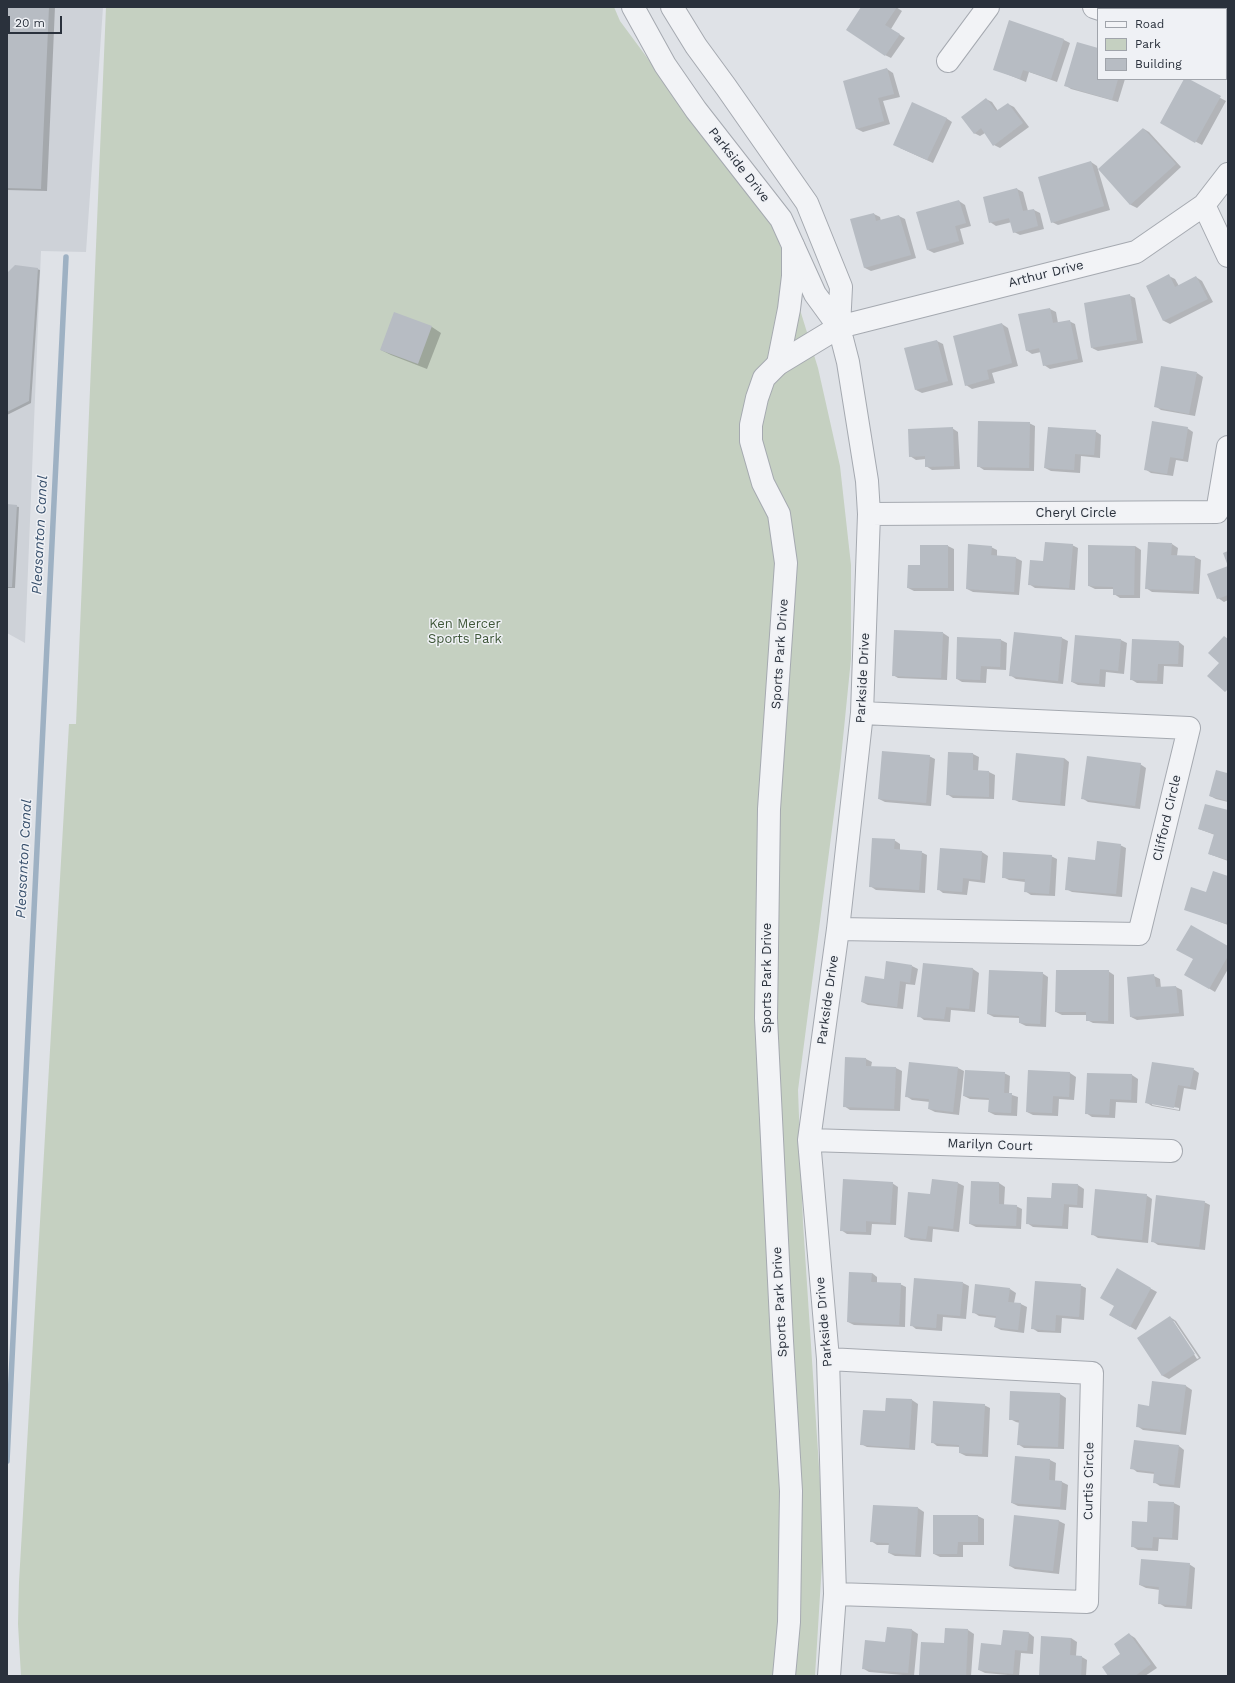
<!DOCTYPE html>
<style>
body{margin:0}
#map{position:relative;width:1235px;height:1683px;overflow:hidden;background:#dfe2e7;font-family:"Work Sans",sans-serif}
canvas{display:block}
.frame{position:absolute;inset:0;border:8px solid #2a313c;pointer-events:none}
.legend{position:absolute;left:1097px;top:8px;width:130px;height:72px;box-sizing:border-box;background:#eff1f5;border:1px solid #a0a4ab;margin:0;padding:5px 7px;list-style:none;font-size:12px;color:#2a313c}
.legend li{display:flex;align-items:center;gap:8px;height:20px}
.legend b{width:20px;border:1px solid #a0a4ab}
.scale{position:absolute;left:8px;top:16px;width:54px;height:18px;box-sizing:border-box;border:2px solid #2a313c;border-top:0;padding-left:5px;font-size:12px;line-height:14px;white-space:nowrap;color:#2a313c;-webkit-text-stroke:3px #eff1f5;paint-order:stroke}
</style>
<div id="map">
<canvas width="1235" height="1683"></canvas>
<div class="frame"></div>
<ul class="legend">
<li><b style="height:5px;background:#f2f3f6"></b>Road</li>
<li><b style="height:11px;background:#c5d0c1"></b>Park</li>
<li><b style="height:11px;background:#b7bcc3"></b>Building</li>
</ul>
<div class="scale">20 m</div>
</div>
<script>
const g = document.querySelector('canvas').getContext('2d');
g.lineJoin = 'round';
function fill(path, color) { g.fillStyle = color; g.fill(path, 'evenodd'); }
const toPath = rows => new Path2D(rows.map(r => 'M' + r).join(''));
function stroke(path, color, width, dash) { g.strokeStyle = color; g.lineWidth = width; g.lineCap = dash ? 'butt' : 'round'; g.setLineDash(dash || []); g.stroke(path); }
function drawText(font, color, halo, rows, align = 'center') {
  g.font = font + ' "Work Sans",sans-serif'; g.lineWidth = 3; g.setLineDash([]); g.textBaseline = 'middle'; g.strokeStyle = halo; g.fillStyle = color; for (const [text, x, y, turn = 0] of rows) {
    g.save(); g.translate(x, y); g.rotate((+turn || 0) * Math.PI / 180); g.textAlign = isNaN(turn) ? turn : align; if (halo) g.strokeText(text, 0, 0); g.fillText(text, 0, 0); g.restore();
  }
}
const built = toPath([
 [7,7,103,7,86,252,41,251,25,643,7,633]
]);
const green = toPath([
 [106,7,614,7,620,21,776,232,818,368,840,466,851,565,851,659,840,768,798,1090,803,1223,822,1513,822,1563,815,1676,21,1676,18,1624,19,1582,69,724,76,724]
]);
const shadow = toPath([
 [7,7,55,7,47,191,7,190],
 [862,7,896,7,902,11,891,29,905,38,891,58,885,55],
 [1010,22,1064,40,1070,43,1057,82,1029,72,1026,82,994,69],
 [1098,49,1098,79,1125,79,1118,102,1071,89,1065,85],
 [887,69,893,73,900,97,883,101,890,124,863,132,857,129,844,82],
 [1185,79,1226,101,1202,145,1161,123],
 [986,99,992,102,998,111,1008,104,1014,107,1029,127,1000,148,994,145,985,133,980,136,974,133],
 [946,118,952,122,933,163,900,148],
 [1144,129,1149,132,1181,167,1137,208,1131,205,1099,169],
 [1091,162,1097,166,1110,210,1058,225,1052,222],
 [1017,189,1023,192,1028,211,1034,210,1040,213,1044,229,1020,235,1014,232,1012,222,996,226,990,222],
 [959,201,965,205,971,226,960,229,964,244,934,253,928,250],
 [874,214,880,217,881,221,899,216,905,219,916,258,871,271,865,268,852,220],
 [37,269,40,270,31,403,7,415,7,274],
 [1169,276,1175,279,1179,286,1196,277,1202,281,1213,302,1170,324,1164,321,1147,287],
 [1129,295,1135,298,1143,343,1098,351,1092,348],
 [1050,309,1056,312,1058,323,1069,321,1075,324,1083,362,1050,369,1044,365,1041,352,1032,354,1026,350],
 [395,314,432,327,441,333,427,369,391,355,381,350],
 [1002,324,1008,328,1018,366,992,373,995,383,972,389,966,385],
 [937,341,943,344,953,385,922,393,916,390],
 [1197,373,1203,377,1195,416,1161,410,1155,406],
 [1029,423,1035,426,1034,471,984,470,978,466],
 [952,428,958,432,960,469,932,470,926,466,926,459,916,460,910,456],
 [1187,428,1193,432,1188,462,1176,460,1173,476,1151,473,1145,469],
 [1095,431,1101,435,1100,458,1081,456,1080,473,1051,471,1045,468],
 [7,505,19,507,15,588,7,588],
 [1172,544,1178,548,1177,556,1195,557,1201,560,1199,594,1152,592,1146,588],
 [1072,545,1078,548,1075,590,1035,588,1029,584,1044,562],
 [948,546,954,549,954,591,914,591,908,588,921,566],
 [1089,546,1135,546,1141,550,1140,598,1120,598,1114,594,1114,589,1095,589,1089,586],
 [991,547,997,550,997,556,1016,558,1022,561,1019,595,973,592,967,589],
 [1228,567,1228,600,1224,602,1218,598],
 [943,633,949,637,947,680,898,678,893,675],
 [1015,633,1062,638,1068,641,1063,684,1016,679,1010,675],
 [1001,640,1007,643,1006,670,987,669,986,683,962,682,957,679],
 [1121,640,1127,643,1124,674,1106,672,1105,687,1078,685,1072,682],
 [1179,642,1184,646,1183,667,1164,666,1163,684,1137,683,1132,680],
 [973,754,979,757,978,771,989,772,995,775,994,799,953,798,947,794],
 [929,756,935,759,931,806,885,802,879,799],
 [1064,758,1069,762,1065,806,1019,802,1013,799],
 [1140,764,1146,768,1140,809,1088,802,1082,798],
 [1228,771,1228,802,1216,799,1210,796],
 [1228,811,1228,861,1209,854,1215,835,1199,829],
 [894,840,900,844,900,850,921,852,927,855,925,893,876,890,870,886],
 [1120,845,1126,848,1122,897,1072,892,1066,889,1096,861],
 [982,852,988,856,985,883,969,881,967,895,943,893,938,889],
 [1051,856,1057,859,1055,896,1031,895,1025,891,1025,882,1009,880,1003,877],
 [1228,877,1228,925,1185,909,1206,894],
 [1228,947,1228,969,1215,992,1185,974,1194,959],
 [924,964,973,969,979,973,975,1012,951,1010,950,1022,924,1020,919,1016],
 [912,966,918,969,915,985,906,984,903,1009,868,1005,862,1002],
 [1108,971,1114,975,1114,1024,1093,1023,1087,1020,1087,1015,1062,1015,1056,1012],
 [1042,973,1048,977,1046,1027,1026,1026,1020,1023,1020,1018,994,1017,988,1014],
 [1154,976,1160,979,1161,988,1176,987,1182,990,1184,1016,1137,1020,1131,1017],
 [866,1059,872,1062,871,1067,896,1068,902,1071,900,1111,850,1110,844,1106],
 [958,1068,964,1071,959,1115,935,1112,929,1109,930,1102,912,1100,906,1096],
 [1193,1069,1199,1073,1196,1090,1184,1088,1180,1111,1152,1106,1147,1103],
 [1152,1103,1179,1108,1179,1110,1152,1105],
 [1029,1071,1070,1073,1076,1077,1074,1100,1059,1099,1058,1116,1033,1115,1027,1112],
 [1004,1073,1010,1076,1009,1094,1018,1097,1017,1116,995,1115,989,1112,990,1100,970,1099,964,1096],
 [1088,1074,1132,1075,1138,1079,1137,1103,1116,1102,1115,1118,1092,1117,1086,1113],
 [892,1183,898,1187,896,1225,872,1224,871,1235,847,1234,841,1230],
 [958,1183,964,1186,959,1232,933,1229,932,1242,911,1240,905,1237,931,1195],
 [972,1183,999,1183,1005,1187,1004,1205,1016,1206,1022,1209,1021,1229,976,1227,970,1224],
 [1053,1184,1078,1185,1084,1189,1083,1208,1069,1207,1068,1229,1033,1227,1027,1223,1052,1200],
 [1146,1195,1152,1199,1148,1243,1098,1238,1092,1234],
 [1204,1202,1210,1205,1205,1250,1158,1245,1152,1241],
 [1117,1270,1157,1292,1136,1330,1110,1315,1115,1306],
 [872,1273,877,1277,877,1283,900,1284,906,1287,905,1327,854,1325,848,1322],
 [963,1283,969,1286,966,1319,943,1317,942,1331,916,1329,911,1325],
 [1080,1285,1086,1288,1084,1320,1062,1318,1061,1333,1038,1332,1032,1328],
 [1010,1289,1016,1293,1014,1303,1021,1304,1027,1307,1024,1333,1001,1330,995,1327,996,1318,979,1316,973,1312],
 [1170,1317,1176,1321,1201,1358,1169,1379,1163,1376,1138,1338],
 [1172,1321,1174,1321,1199,1358,1197,1359],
 [1153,1382,1186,1386,1192,1390,1186,1435,1143,1430,1137,1426,1150,1407],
 [1011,1392,1060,1394,1066,1398,1064,1449,1024,1448,1018,1444,1020,1423,1016,1422,1010,1419],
 [912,1400,918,1404,915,1450,867,1447,861,1444,886,1412],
 [984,1405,990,1408,988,1457,966,1456,960,1453,960,1447,937,1446,932,1442],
 [1179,1446,1184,1450,1180,1488,1160,1486,1154,1482,1155,1474,1137,1472,1132,1468],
 [1050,1460,1056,1463,1055,1481,1062,1482,1068,1485,1066,1510,1018,1506,1012,1503],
 [1174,1503,1180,1506,1178,1540,1159,1539,1158,1551,1138,1550,1132,1546,1148,1523],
 [918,1508,924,1512,921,1557,895,1556,889,1553,890,1545,877,1545,871,1541],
 [934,1516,978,1516,984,1519,984,1545,963,1545,963,1557,940,1557,934,1554],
 [1015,1516,1059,1521,1065,1524,1059,1574,1015,1569,1010,1566],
 [1189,1564,1195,1568,1192,1609,1165,1607,1159,1603,1160,1590,1146,1588,1140,1585],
 [888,1628,912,1630,918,1634,914,1676,869,1672,864,1669,886,1643],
 [946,1629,968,1630,974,1634,971,1676,922,1676,920,1675,945,1644],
 [1029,1633,1034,1637,1033,1654,1021,1653,1019,1676,985,1673,979,1670,1002,1646],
 [1129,1634,1135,1638,1157,1668,1145,1676,1109,1676,1122,1654],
 [1071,1638,1077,1642,1076,1656,1082,1657,1087,1660,1086,1676,1040,1676]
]);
const stream = toPath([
 [7,1461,66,257]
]);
const building = toPath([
 [7,7,49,7,41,189,7,188],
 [861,7,897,7,885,25,900,34,885,56,846,30],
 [1009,20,1064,39,1051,79,1023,70,1020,79,993,70],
 [1077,42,1098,48,1098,79,1118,79,1112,100,1064,86],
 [887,68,894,94,878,98,884,121,856,129,843,81],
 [1184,79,1189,79,1221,96,1195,143,1160,123],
 [986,98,996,111,1008,103,1023,123,993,146,981,128,974,134,961,117],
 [912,102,947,118,927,160,893,145],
 [1143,128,1176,164,1130,205,1098,169],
 [1091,161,1104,206,1051,223,1038,177],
 [1017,188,1023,211,1034,209,1038,226,1013,233,1009,218,989,223,983,197],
 [959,200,966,223,955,226,959,241,927,250,916,212],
 [874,213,876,221,899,215,911,255,864,268,850,219],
 [15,265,38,268,29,401,7,412,7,273],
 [1169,274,1175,287,1196,276,1208,299,1163,321,1146,286],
 [1130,294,1137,340,1091,348,1084,303],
 [1050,308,1053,323,1070,320,1078,359,1043,366,1039,348,1026,351,1018,314],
 [394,312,432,326,418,364,380,350],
 [1002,323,1012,363,987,370,989,379,965,386,953,336],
 [937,340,948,381,915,390,904,348],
 [1161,366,1197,372,1189,414,1154,407],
 [978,421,1030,422,1029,468,977,467],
 [1152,421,1188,427,1183,459,1170,457,1167,474,1144,470],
 [953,427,954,466,925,467,925,456,909,457,908,429],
 [1048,427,1096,430,1094,455,1075,454,1074,470,1044,468],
 [7,504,17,505,12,587,7,587],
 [1045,542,1073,544,1069,588,1028,585,1030,560,1043,561],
 [1148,542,1172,543,1171,555,1195,556,1193,591,1145,589],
 [968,544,992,546,991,555,1016,557,1014,592,966,589],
 [920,545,948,545,948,588,907,588,908,565,920,565],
 [1088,545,1135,546,1134,595,1113,595,1113,587,1088,586],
 [1228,551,1228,595,1217,599,1207,574,1228,566,1223,553],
 [894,630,943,632,941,678,892,676],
 [1014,632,1062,637,1058,681,1009,676],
 [1075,635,1121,639,1118,671,1100,669,1099,684,1071,682],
 [1224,636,1228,639,1228,689,1225,692,1207,676,1219,663,1208,653],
 [957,637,1001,639,1000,667,981,666,980,680,956,679],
 [1132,639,1179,641,1178,664,1158,664,1157,681,1130,680],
 [882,751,930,755,926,803,878,799],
 [948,752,973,753,973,770,989,771,989,797,946,795],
 [1016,753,1064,758,1060,804,1012,800],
 [1087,756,1141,763,1135,806,1081,799],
 [1216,770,1227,773,1228,770,1228,801,1209,796],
 [1205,804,1228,810,1228,860,1208,854,1214,834,1198,829],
 [872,838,895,839,894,849,922,851,919,890,869,887],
 [1097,841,1121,844,1116,894,1065,890,1068,857,1095,860],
 [940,848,982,851,980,880,963,878,962,892,937,890],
 [1003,852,1052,855,1049,894,1024,892,1025,879,1002,878],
 [1213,871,1228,876,1228,917,1226,924,1184,910,1191,887,1206,892],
 [1191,925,1228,946,1228,956,1209,989,1184,975,1193,959,1176,950],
 [886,961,912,965,910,983,900,981,897,1007,861,1002,865,976,884,979],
 [923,963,973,968,969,1009,946,1007,944,1019,917,1017],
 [989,970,1043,972,1040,1024,1019,1023,1019,1016,987,1014],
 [1056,970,1109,970,1108,1021,1086,1021,1086,1012,1055,1012],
 [1154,974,1156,987,1176,986,1179,1013,1130,1017,1127,977],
 [845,1057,866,1058,866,1066,896,1067,894,1109,843,1107],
 [909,1062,958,1067,953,1112,928,1109,929,1099,905,1097],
 [1152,1062,1194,1068,1190,1087,1178,1085,1174,1108,1145,1103],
 [965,1070,1005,1072,1004,1093,1012,1093,1011,1113,988,1112,989,1098,963,1096],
 [1028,1070,1070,1072,1069,1097,1053,1096,1052,1113,1026,1112],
 [1087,1073,1132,1074,1131,1100,1110,1099,1109,1115,1085,1114],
 [843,1179,893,1182,890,1223,866,1221,866,1232,840,1231],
 [932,1179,958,1182,953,1229,928,1226,926,1239,904,1237,908,1192,930,1194],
 [971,1181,999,1182,999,1204,1017,1205,1016,1226,969,1224],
 [1052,1183,1078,1184,1077,1205,1064,1204,1062,1226,1026,1224,1027,1197,1051,1198],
 [1095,1189,1147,1194,1142,1240,1091,1235],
 [1156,1195,1205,1201,1199,1247,1151,1242],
 [1117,1268,1151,1288,1130,1327,1109,1315,1114,1306,1100,1298],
 [849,1272,872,1273,871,1282,901,1283,899,1325,847,1322],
 [914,1278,963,1282,960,1316,937,1314,936,1328,910,1326],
 [1035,1281,1081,1284,1079,1317,1056,1315,1055,1331,1031,1329],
 [975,1284,1010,1288,1008,1302,1021,1303,1018,1330,994,1327,996,1316,972,1313],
 [1170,1316,1195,1354,1162,1376,1137,1338],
 [1152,1381,1186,1385,1180,1432,1136,1427,1138,1404,1149,1406],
 [1010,1391,1060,1393,1058,1447,1017,1445,1019,1420,1009,1420],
 [886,1398,912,1399,909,1448,860,1445,863,1410,885,1411],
 [933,1401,985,1404,982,1454,959,1453,959,1445,931,1443],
 [1134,1440,1179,1445,1174,1485,1153,1483,1154,1472,1130,1469],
 [1015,1456,1050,1459,1049,1480,1062,1481,1060,1507,1011,1503],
 [1148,1501,1174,1502,1172,1538,1153,1537,1152,1548,1131,1547,1132,1521,1147,1522],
 [873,1505,918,1507,915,1555,888,1553,889,1543,870,1542],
 [933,1515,978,1515,978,1542,958,1542,957,1554,933,1554],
 [1014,1515,1059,1520,1053,1571,1009,1566],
 [1141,1559,1190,1563,1186,1606,1158,1604,1159,1587,1139,1585],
 [887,1627,912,1629,908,1673,862,1669,865,1640,885,1642],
 [945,1628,968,1629,966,1676,919,1675,921,1642,944,1643],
 [1003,1630,1029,1632,1027,1651,1015,1650,1013,1674,978,1670,981,1643,1001,1645],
 [1129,1633,1151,1664,1135,1676,1108,1676,1102,1667,1120,1654,1114,1644],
 [1041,1636,1071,1638,1070,1655,1082,1656,1081,1676,1039,1676]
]);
const minor = toPath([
 [633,7,665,65,696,110,781,219,815,294,839,327],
 [672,7,696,46,726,87,807,203,841,287,839,327,848,362,867,481,869,514,862,713,838,929,809,1140,828,1359,835,1594,829,1676],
 [1094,7,1100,9],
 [1226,41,1228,42],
 [948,61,988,7],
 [1204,205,1228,256],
 [869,514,1217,512,1228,447],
 [838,929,1139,934,1189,728,862,713],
 [809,1140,1171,1151],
 [828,1359,1092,1373,1087,1602,835,1594],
 [784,1676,789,1622,791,1491,782,1341,766,1018,769,809,786,563,779,514,763,483,751,441,751,425,757,398,764,378,778,364,839,327,1136,252,1204,205,1228,174]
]);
const tertiary = toPath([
 [778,364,789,309,793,276,793,246]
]);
const streetNames = [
 ["Parkside Drive",739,165,52],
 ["Arthur Drive",1046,274,-14],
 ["Cheryl Circle",1076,513],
 ["Sports Park Drive",780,654,-86],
 ["Parkside Drive",863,678,-87],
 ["Clifford Circle",1167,818,-77],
 ["Sports Park Drive",767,978,-90],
 ["Parkside Drive",828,1000,-82],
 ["Marilyn Court",990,1145,2],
 ["Sports Park Drive",780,1302,-93],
 ["Parkside Drive",824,1322,-95],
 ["Curtis Circle",1089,1481,-89]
];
const parkNames = [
 ["Ken Mercer",465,624],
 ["Sports Park",465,639]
];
const waterNames = [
 ["Pleasanton Canal",40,535,-87],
 ["Pleasanton Canal",24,859,-87]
];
fill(built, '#ced2d8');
fill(green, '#c5d0c1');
fill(shadow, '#0003');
stroke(stream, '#9eb1c3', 5.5);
fill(building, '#b7bcc3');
stroke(minor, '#a5a9b0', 24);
stroke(tertiary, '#a5a9b0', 24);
stroke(minor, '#f2f3f6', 22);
stroke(tertiary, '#f2f3f6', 22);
drawText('13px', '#2a313c', '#eff1f5', streetNames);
drawText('13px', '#3f5739', '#eff1f5', parkNames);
drawText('italic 14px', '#38506c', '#eff1f5', waterNames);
</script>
